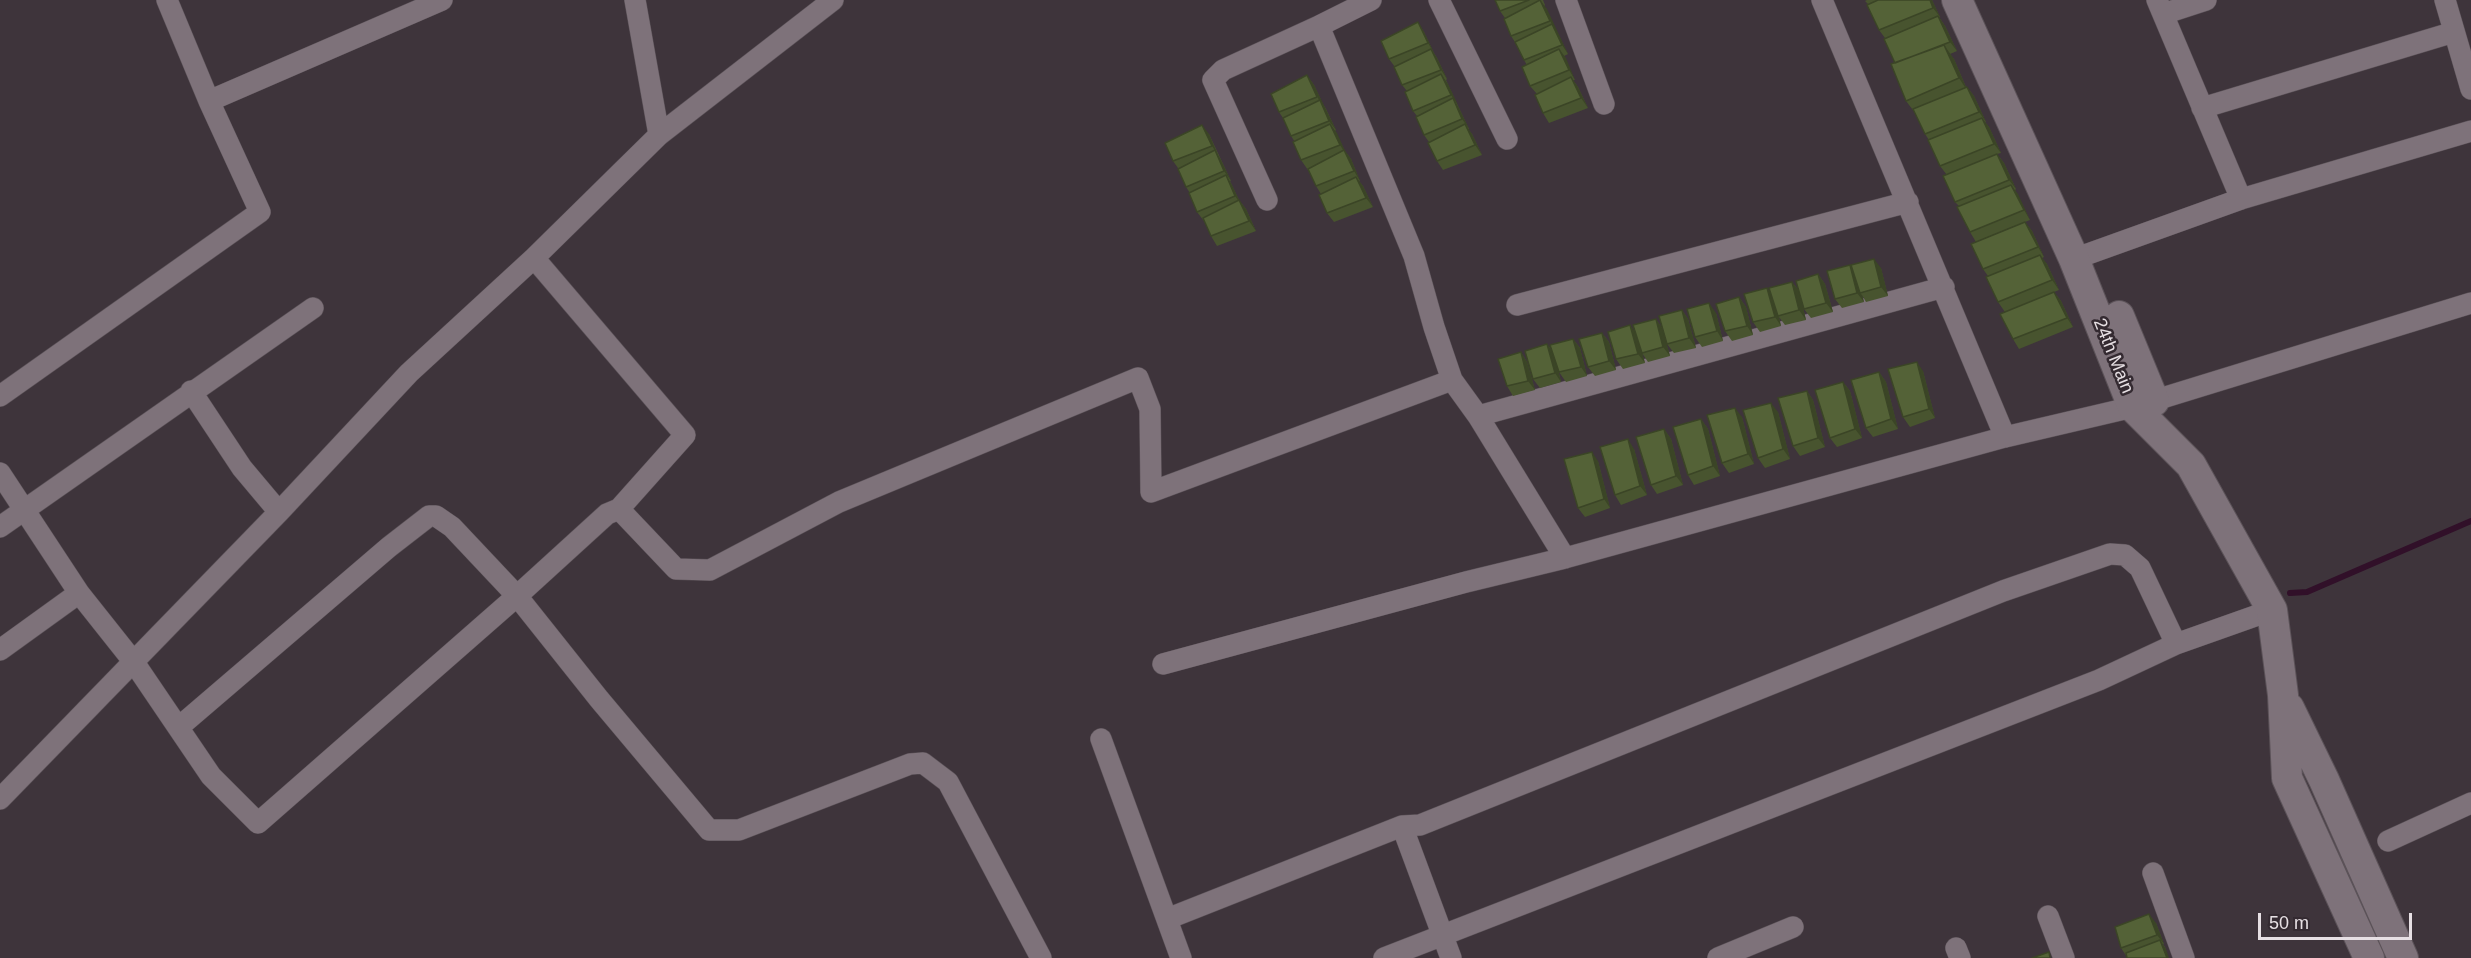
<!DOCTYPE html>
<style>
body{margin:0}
#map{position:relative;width:2471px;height:958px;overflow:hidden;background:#3e343b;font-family:Arial,sans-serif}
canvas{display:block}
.scale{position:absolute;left:2258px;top:913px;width:154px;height:27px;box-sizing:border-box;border:3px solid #e7e0e4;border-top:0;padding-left:8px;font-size:18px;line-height:21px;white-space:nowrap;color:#e7e0e4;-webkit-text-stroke:4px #342a31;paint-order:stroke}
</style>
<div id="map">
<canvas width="2471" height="958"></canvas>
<div class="scale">50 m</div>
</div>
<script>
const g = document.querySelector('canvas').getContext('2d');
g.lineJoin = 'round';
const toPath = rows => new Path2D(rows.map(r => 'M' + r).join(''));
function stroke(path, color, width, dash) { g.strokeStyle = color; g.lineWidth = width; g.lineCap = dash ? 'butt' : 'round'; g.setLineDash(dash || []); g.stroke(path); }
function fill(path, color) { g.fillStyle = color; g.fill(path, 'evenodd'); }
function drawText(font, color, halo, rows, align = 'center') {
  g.font = font + ' Arial,sans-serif'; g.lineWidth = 5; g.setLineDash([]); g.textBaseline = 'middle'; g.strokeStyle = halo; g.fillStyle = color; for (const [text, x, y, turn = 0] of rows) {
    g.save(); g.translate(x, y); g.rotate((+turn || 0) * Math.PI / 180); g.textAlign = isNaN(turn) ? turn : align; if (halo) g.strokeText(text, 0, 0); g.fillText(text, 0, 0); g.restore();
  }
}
const stream = toPath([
 [2290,593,2307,592,2471,521]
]);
const street = toPath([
 [635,0,659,135],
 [1439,0,1507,139],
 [1566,0,1604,104],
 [1822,0,2005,437],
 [2157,0,2241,199],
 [2445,0,2471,89],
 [2163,14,2206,0],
 [1319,26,1414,256,1434,327,1452,380,1478,416,1565,558],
 [209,101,442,0],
 [2202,108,2454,32],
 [1267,200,1213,80,1223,70,1319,26,1371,0],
 [2074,259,2241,199,2471,131],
 [1517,305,1908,202],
 [191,391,242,468,279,512],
 [0,396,260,212,209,101,167,0],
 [1478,416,1944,287],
 [0,473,79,593,133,661,211,776,258,823,517,596,607,514,619,509,685,435,534,258],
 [619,509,676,569,710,570,839,502,1138,378,1150,409,1151,492,1452,380],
 [0,527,313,308],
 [0,650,79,593],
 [1163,664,1466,582,1565,558,2005,437,2133,407,2471,303],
 [179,727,389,547,429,516,436,516,452,527,517,596,599,699,709,830,739,830,910,764,923,763,948,782,1041,958],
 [1101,739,1181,958],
 [0,799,279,512,409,373,534,258,659,135,833,0],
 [1402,826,1451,958],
 [2388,841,2471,803],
 [2153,873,2184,958],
 [2048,916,2064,958],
 [1167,919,1402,826,1420,825,2003,591,2110,554,2125,555,2140,568,2176,644],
 [1956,948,1960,958],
 [1384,958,2099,680,2176,644,2272,610],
 [1718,958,1793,927]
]);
const secondary = toPath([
 [1957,0,2074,259,2133,407,2191,465,2272,610,2283,695,2287,778,2369,958],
 [2119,316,2154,401],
 [2289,708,2324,780,2403,958]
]);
const wall = toPath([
 [1495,0,1543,0,1545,5,1544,6,1568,54,1564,56,1575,80,1573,80,1578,87,1588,108,1549,123,1543,113,1537,94,1530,86,1527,65,1524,60,1515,42,1511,36,1505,18,1500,11],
 [1867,0,1932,0,1940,17,1939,17,1945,26,1957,51,1950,54,1954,59,1966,87,1967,87,1974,96,1986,122,1985,122,1989,127,2001,153,1997,154,2004,163,2016,189,2015,190,2030,220,2025,222,2032,231,2044,257,2042,258,2047,264,2059,290,2054,292,2061,301,2073,327,2019,349,2013,339,2005,312,1998,302,1988,276,1983,269,2014,226,1976,242,1970,232,1959,206,1955,202,1947,175,1940,166,1929,140,1925,134,1916,114,1906,101,1895,63,1885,38,1879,30,1868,4,1865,1],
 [1418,22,1424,32,1434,53,1437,58,1447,79,1446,80,1459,108,1469,129,1468,129,1472,134,1482,155,1443,170,1437,161,1429,142,1424,135,1417,116,1413,111,1407,91,1402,85,1395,67,1389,59],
 [1307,75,1314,85,1323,104,1326,109,1336,130,1335,131,1345,151,1351,159,1360,181,1359,181,1363,186,1373,207,1334,222,1327,213,1321,194,1316,186,1308,170,1301,160,1295,142,1291,136,1283,118,1279,112],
 [1209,134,1231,181,1230,181,1239,200,1246,209,1256,231,1217,246,1211,236,1204,221,1197,212,1190,193,1186,187,1178,168,1173,161],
 [1850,265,1852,268,1881,268,1888,296,1866,302,1862,295,1864,302,1842,308,1835,299],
 [1818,274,1825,284,1833,312,1811,318,1804,309],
 [1792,282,1799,291,1806,320,1785,325,1779,317,1781,326,1760,332,1753,322,1767,288,1771,294],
 [1739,297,1746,307,1753,335,1732,341,1725,331],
 [1682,310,1688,319,1696,348,1674,353,1667,344],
 [1716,313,1723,341,1702,347,1695,337],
 [1656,319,1662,328,1670,356,1648,362,1642,353,1645,363,1623,369,1616,359,1630,325,1635,333],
 [1602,333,1609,342,1616,370,1595,376,1588,367],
 [1573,339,1580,348,1587,376,1566,382,1559,372,1557,364,1561,382,1540,388,1533,379,1547,344,1553,352],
 [1521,352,1527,362,1535,390,1513,396,1507,386],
 [1923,371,1935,418,1910,427,1903,417],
 [1879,372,1886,382,1898,429,1873,437,1866,428],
 [1843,382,1850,391,1862,438,1837,447,1830,438],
 [1807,391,1813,400,1825,447,1800,456,1793,446],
 [1778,412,1790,459,1765,468,1758,458],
 [1742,417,1754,464,1729,473,1722,463],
 [1701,419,1708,429,1720,476,1694,485,1688,475],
 [1664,429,1671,439,1683,485,1657,494,1651,485],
 [1634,449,1647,495,1621,505,1615,495],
 [1598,461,1610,508,1585,517,1578,508],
 [2156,923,2164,944,2163,944,2166,949,2127,957,2121,948]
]);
const shadedWall = toPath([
 [1540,0,1547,9,1568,54,1562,45],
 [1930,0,1932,0,1940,17,1933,8],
 [1938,16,1945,26,1957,51,1950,42],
 [1418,22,1424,32,1434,53,1428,43],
 [1944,45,1954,59,1968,92,1959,78],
 [1431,49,1437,58,1447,79,1441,70],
 [1559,49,1566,58,1575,80,1569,70],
 [1441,74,1448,84,1458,105,1451,95],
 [1307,75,1314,85,1336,130,1329,121],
 [1571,77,1578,87,1588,108,1581,98],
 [1967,87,1974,96,1986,122,1979,112],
 [1453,98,1459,108,1469,129,1462,119],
 [1982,118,1989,127,2001,153,1994,144],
 [1330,124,1337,133,1345,151,1351,159,1360,181,1354,171,1345,153,1340,145],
 [1465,124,1472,134,1482,155,1475,145],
 [1202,125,1209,134,1218,155,1212,146],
 [1215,150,1221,160,1231,181,1224,171],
 [1997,154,2004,163,2016,189,2009,180],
 [1226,175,1232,185,1239,200,1246,209,1256,231,1249,221,1242,206,1235,196],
 [1356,177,1363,186,1373,207,1366,198],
 [2011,185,2018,194,2030,220,2024,210],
 [2025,222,2032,231,2044,257,2038,247],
 [2040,255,2047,264,2059,290,2052,280],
 [1874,259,1881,268,1888,296,1881,287],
 [1850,265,1856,274,1860,293,1862,295,1864,302,1857,293],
 [1818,274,1825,284,1833,312,1826,303],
 [1792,282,1799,291,1806,320,1799,310],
 [1767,288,1774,298,1781,326,1775,317],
 [2054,292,2061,301,2073,327,2067,318],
 [1739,297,1746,307,1753,335,1747,326],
 [1709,303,1716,313,1723,341,1717,331],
 [1682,310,1688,319,1696,348,1689,338],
 [1656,319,1662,328,1670,356,1663,347],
 [1630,325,1637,335,1645,363,1638,354],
 [1602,333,1609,342,1616,370,1609,361],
 [1573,339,1580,348,1587,376,1581,367],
 [1547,344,1554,354,1561,382,1555,373],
 [1521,352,1527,362,1535,390,1528,381],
 [1917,362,1923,371,1935,418,1929,409],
 [1879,372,1886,382,1898,429,1891,419],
 [1843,382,1850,391,1862,438,1855,429],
 [1807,391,1813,400,1825,447,1818,438],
 [1771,403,1778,412,1790,459,1783,449],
 [1735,408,1742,417,1754,464,1748,454],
 [1701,419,1708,429,1720,476,1713,466],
 [1664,429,1671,439,1683,485,1676,476],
 [1628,439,1634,449,1647,495,1640,486],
 [1592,452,1598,461,1610,508,1604,499],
 [2149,914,2156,923,2164,944,2157,935],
 [2160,940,2166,949,2169,958,2167,958]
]);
const building = toPath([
 [1495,0,1529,0,1500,11,1495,0],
 [1540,0,1550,21,1511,36,1504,19,1540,0],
 [1878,0,1930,0,1933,8,1879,30,1867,5,1878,0],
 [1938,16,1950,42,1895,63,1884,39,1938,16],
 [1418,22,1428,43,1389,59,1381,41,1418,22],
 [1552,24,1562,45,1524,60,1515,42,1552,24],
 [1944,45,1959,78,1906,101,1891,64,1944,45],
 [1431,49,1441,70,1402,85,1394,67,1431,49],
 [1559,49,1569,70,1530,86,1522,67,1559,49],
 [1441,74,1451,95,1413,111,1405,92,1441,74],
 [1307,75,1317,97,1279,112,1271,94,1307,75],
 [1571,77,1581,98,1543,113,1535,95,1571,77],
 [1967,87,1979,112,1925,134,1913,109,1967,87],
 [1453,98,1462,119,1424,135,1416,117,1453,98],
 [1320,100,1329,121,1291,136,1283,118,1320,100],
 [1982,118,1994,144,1940,166,1928,140,1982,118],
 [1330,124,1340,145,1301,160,1293,142,1330,124],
 [1465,124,1475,145,1437,161,1428,143,1465,124],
 [1202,125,1212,146,1173,161,1165,143,1202,125],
 [1215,150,1224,171,1186,187,1178,169,1215,150],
 [1344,150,1354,171,1316,186,1308,169,1344,150],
 [1997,154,2009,180,1955,202,1943,176,1997,154],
 [1226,175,1235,196,1197,212,1189,193,1226,175],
 [1356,177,1366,198,1327,213,1319,195,1356,177],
 [2011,185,2024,210,1970,232,1957,207,2011,185],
 [1239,200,1249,221,1211,236,1203,218,1239,200],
 [2025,222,2038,247,1983,269,1971,244,2025,222],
 [2040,255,2052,280,1998,302,1986,277,2040,255],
 [1874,259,1881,287,1860,293,1851,265,1874,259],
 [1850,265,1857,293,1835,299,1827,271,1850,265],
 [1818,274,1826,303,1804,309,1796,281,1818,274],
 [1792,282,1799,310,1778,316,1769,288,1792,282],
 [1767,288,1775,317,1753,322,1744,294,1767,288],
 [2054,292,2067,318,2013,339,2000,314,2054,292],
 [1739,297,1747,326,1725,331,1716,304,1739,297],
 [1709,303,1717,331,1695,337,1687,309,1709,303],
 [1682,310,1689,338,1667,344,1659,316,1682,310],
 [1656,319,1663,347,1642,353,1633,325,1656,319],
 [1630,325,1638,354,1616,359,1608,332,1630,325],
 [1602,333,1609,361,1588,367,1579,339,1602,333],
 [1573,339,1581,367,1559,372,1550,345,1573,339],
 [1547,344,1555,373,1533,379,1525,351,1547,344],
 [1521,352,1528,381,1507,386,1498,359,1521,352],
 [1917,362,1929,409,1903,417,1888,369,1917,362],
 [1879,372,1891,419,1866,428,1851,380,1879,372],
 [1843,382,1855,429,1830,438,1815,390,1843,382],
 [1807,391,1818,438,1793,446,1778,398,1807,391],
 [1771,403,1783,449,1758,458,1743,410,1771,403],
 [1735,408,1748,454,1722,463,1707,415,1735,408],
 [1701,419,1713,466,1688,475,1673,427,1701,419],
 [1664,429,1676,476,1651,485,1636,437,1664,429],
 [1628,439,1640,486,1615,495,1600,447,1628,439],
 [1592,452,1604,499,1578,508,1564,459,1592,452],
 [2149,914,2157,935,2121,948,2115,927,2149,914],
 [2160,940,2167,958,2127,958,2126,953,2160,940],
 [2049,952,2050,958,2032,958,2049,952]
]);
const streetNames = [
 ["24th Main",2113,356,68]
];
stroke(stream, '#311029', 6);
stroke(street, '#5b5258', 22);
stroke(secondary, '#5b5258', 32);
stroke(street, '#7e727a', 21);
stroke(secondary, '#7e727a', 30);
fill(wall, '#48542f');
fill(shadedWall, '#3b4526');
fill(building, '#546237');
stroke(building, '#3b4526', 1.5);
drawText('18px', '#e7e0e4', '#342a31', streetNames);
</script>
